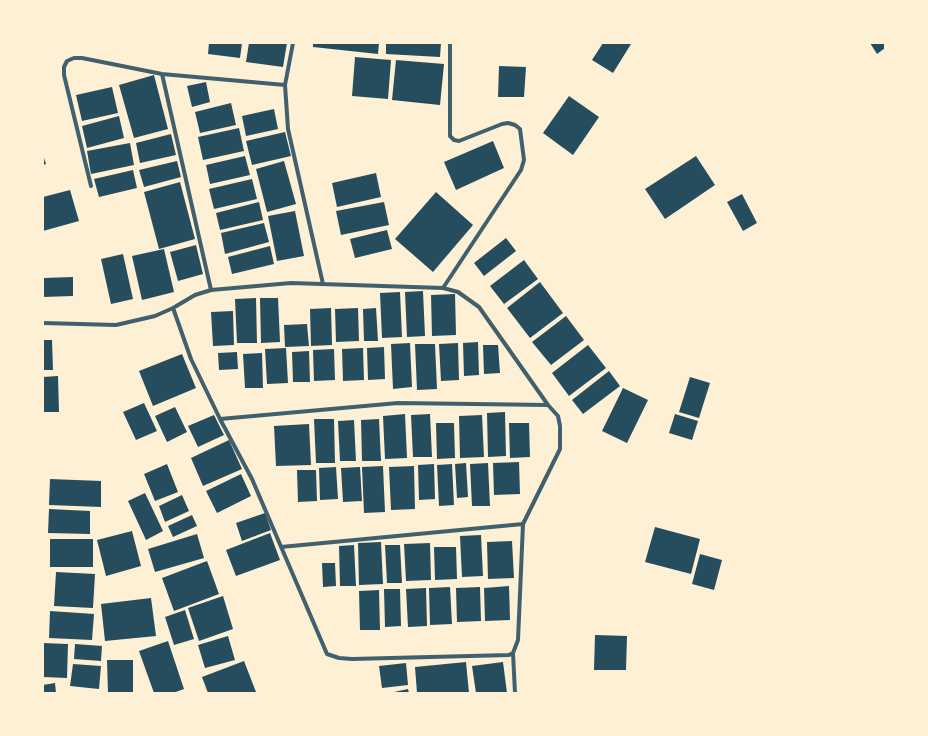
<!DOCTYPE html>
<style>
body{margin:0}
#map{position:relative;width:928px;height:736px;overflow:hidden;background:#fdf0d5;font-family:Jost,sans-serif}
canvas{display:block}
.frame{position:absolute;inset:0;border:44px solid #fdf0d5;pointer-events:none}
</style>
<div id="map">
<canvas width="928" height="736"></canvas>
<div class="frame"></div>
</div>
<script>
const g = document.querySelector('canvas').getContext('2d');
g.lineJoin = 'round';
function fill(path, color) { g.fillStyle = color; g.fill(path, 'evenodd'); }
const toPath = rows => new Path2D(rows.map(r => 'M' + r).join(''));
function stroke(path, color, width, dash) { g.strokeStyle = color; g.lineWidth = width; g.lineCap = dash ? 'butt' : 'round'; g.setLineDash(dash || []); g.stroke(path); }
const building = toPath([
 [209,43,242,43,240,58,208,54],
 [249,43,287,43,283,67,246,62],
 [313,43,379,43,378,54,313,47],
 [386,43,441,43,440,57,386,54],
 [603,43,629,43,631,44,613,73,592,60],
 [870,43,885,43,885,48,877,54],
 [355,57,391,60,388,99,352,96],
 [396,60,444,64,440,105,392,100],
 [499,66,526,67,524,97,498,97],
 [154,75,168,129,134,138,119,85],
 [206,82,210,102,192,107,187,86],
 [112,87,118,113,82,121,76,95],
 [569,96,599,117,573,155,543,133],
 [231,103,236,125,200,133,195,112],
 [274,109,278,129,246,136,242,116],
 [119,116,124,138,87,148,82,126],
 [239,128,244,151,203,160,198,137],
 [285,132,291,156,252,165,246,141],
 [171,134,176,155,140,163,136,143],
 [493,141,504,168,456,190,444,162],
 [130,143,134,165,91,174,87,151],
 [43,155,46,164,43,165],
 [245,156,250,175,210,184,206,165],
 [696,156,715,185,665,219,645,189],
 [177,161,181,177,144,187,139,170],
 [284,161,296,204,267,212,256,169],
 [133,170,137,188,99,197,94,179],
 [376,173,381,197,337,207,332,183],
 [252,179,257,199,214,209,209,189],
 [180,182,195,239,159,249,144,192],
 [70,190,79,221,43,231,43,197],
 [436,192,473,225,433,272,395,239],
 [742,194,757,223,743,231,727,202],
 [259,202,263,220,220,230,216,213],
 [384,202,389,225,341,235,336,211],
 [295,211,304,256,277,261,268,216],
 [264,223,269,242,225,254,221,233],
 [387,230,392,249,355,258,350,239],
 [506,238,516,251,484,276,474,263],
 [196,245,203,274,178,281,170,252],
 [270,246,274,264,232,274,228,257],
 [164,249,174,292,142,300,132,256],
 [123,254,133,299,111,304,101,259],
 [524,260,538,279,504,304,490,286],
 [73,277,73,296,43,297,43,278],
 [540,282,563,313,530,338,507,308],
 [423,291,425,336,407,337,405,292],
 [400,292,402,337,382,338,380,293],
 [455,294,456,335,432,336,431,295],
 [256,298,257,343,237,343,235,299],
 [260,298,278,298,280,342,261,343],
 [331,308,332,345,311,346,310,309],
 [358,308,359,341,336,342,335,309],
 [376,308,378,341,364,341,363,309],
 [233,311,234,345,213,346,211,312],
 [566,316,584,340,551,365,532,342],
 [307,324,309,346,285,347,284,325],
 [43,340,52,340,53,370,43,370],
 [478,342,479,375,464,376,463,343],
 [410,343,412,387,393,389,391,344],
 [458,343,459,380,441,381,439,344],
 [415,344,435,344,437,389,417,390],
 [483,345,498,345,500,373,484,374],
 [588,345,606,368,569,396,552,373],
 [384,347,385,379,368,380,367,348],
 [286,348,288,383,267,384,265,349],
 [363,348,364,380,343,381,342,349],
 [334,349,335,380,314,381,313,350],
 [309,351,310,382,293,382,292,352],
 [237,352,238,369,219,370,218,353],
 [262,353,263,388,245,388,243,354],
 [182,354,196,388,153,406,139,371],
 [609,371,620,386,583,414,572,400],
 [58,376,59,412,43,412,43,377],
 [690,377,710,383,699,418,679,412],
 [623,388,648,400,627,443,602,431],
 [144,403,157,431,136,440,123,412],
 [175,407,187,432,167,442,155,416],
 [505,412,506,456,488,457,487,413],
 [405,414,407,458,385,459,383,416],
 [430,414,432,457,413,457,411,415],
 [675,414,698,421,692,440,669,433],
 [214,415,224,435,198,447,188,426],
 [482,415,484,457,460,458,459,416],
 [314,419,334,419,335,463,316,463],
 [379,419,381,461,362,461,361,420],
 [354,420,356,461,340,461,338,421],
 [436,423,454,423,455,458,437,459],
 [509,423,529,423,530,457,510,458],
 [309,424,311,465,276,466,274,426],
 [229,440,242,469,203,486,191,458],
 [519,462,520,494,494,495,493,463],
 [466,463,468,497,457,498,455,464],
 [488,463,490,506,472,506,470,464],
 [167,464,178,492,155,501,144,474],
 [434,464,435,499,419,500,418,465],
 [452,464,454,505,439,506,437,465],
 [383,466,385,512,364,513,362,467],
 [414,466,415,509,391,510,389,467],
 [336,467,338,499,320,500,319,468],
 [360,467,362,501,343,502,341,468],
 [297,470,316,470,317,501,298,502],
 [241,474,251,496,217,513,206,491],
 [50,479,101,481,101,507,49,505],
 [145,493,163,531,146,540,128,501],
 [182,495,189,511,165,522,159,506],
 [49,509,90,511,90,534,48,533],
 [265,513,271,530,242,541,236,523],
 [192,515,197,526,173,537,168,526],
 [655,527,700,539,691,574,645,562],
 [132,531,141,566,106,576,97,540],
 [270,533,280,560,236,576,226,550],
 [197,534,204,558,155,572,148,549],
 [481,535,483,576,462,577,460,536],
 [50,539,93,539,93,567,50,567],
 [512,541,514,578,488,579,487,542],
 [381,542,383,584,359,585,358,543],
 [430,543,431,580,406,581,404,544],
 [354,545,356,586,340,586,339,546],
 [385,545,400,545,402,583,387,583],
 [434,547,456,547,457,579,435,580],
 [700,554,722,560,714,590,692,584],
 [207,561,219,594,174,611,162,578],
 [322,563,335,563,336,586,323,587],
 [56,572,95,574,93,608,54,606],
 [509,586,510,620,485,621,484,588],
 [450,587,452,624,430,625,429,588],
 [480,587,481,621,457,622,456,588],
 [426,588,427,626,408,627,406,589],
 [384,589,400,589,401,626,385,627],
 [379,590,380,630,360,630,359,591],
 [223,596,233,629,199,641,188,608],
 [151,598,156,636,105,641,101,604],
 [185,610,194,639,174,645,165,617],
 [50,611,94,614,92,640,49,638],
 [595,635,627,636,626,670,594,670],
 [228,636,235,660,205,668,198,645],
 [168,641,184,689,173,693,154,693,139,651],
 [43,643,68,644,67,678,43,677],
 [75,644,102,646,101,661,74,659],
 [107,660,133,660,133,693,108,693],
 [244,661,256,692,253,693,208,693,202,677],
 [466,662,469,693,417,693,415,667],
 [503,662,507,693,476,693,472,666],
 [406,663,408,685,382,688,379,666],
 [73,664,101,666,99,689,70,686],
 [55,683,56,693,43,693,43,685],
 [408,689,409,693,394,693,394,692]
]);
const minor = toPath([
 [293,43,285,85,288,129,323,284],
 [162,74,211,290],
 [91,186,64,75,64,67,67,61,74,58,82,58,162,74,285,85],
 [443,288,521,170,524,160,520,129,515,125,508,123,502,124,459,141,454,140,450,136,450,43],
 [173,308,195,295,211,290,291,283,443,288,458,292,479,307,548,405],
 [43,323,116,325,155,316,173,308,191,359,220,419,252,479,327,654,339,658,352,659,509,655,513,653,518,640,523,524,560,449,560,426,558,416,548,405,398,403,220,419],
 [281,547,523,524],
 [513,653,515,693]
]);
fill(building, '#264d5e');
stroke(minor, '#3f606c', 4);
</script>
